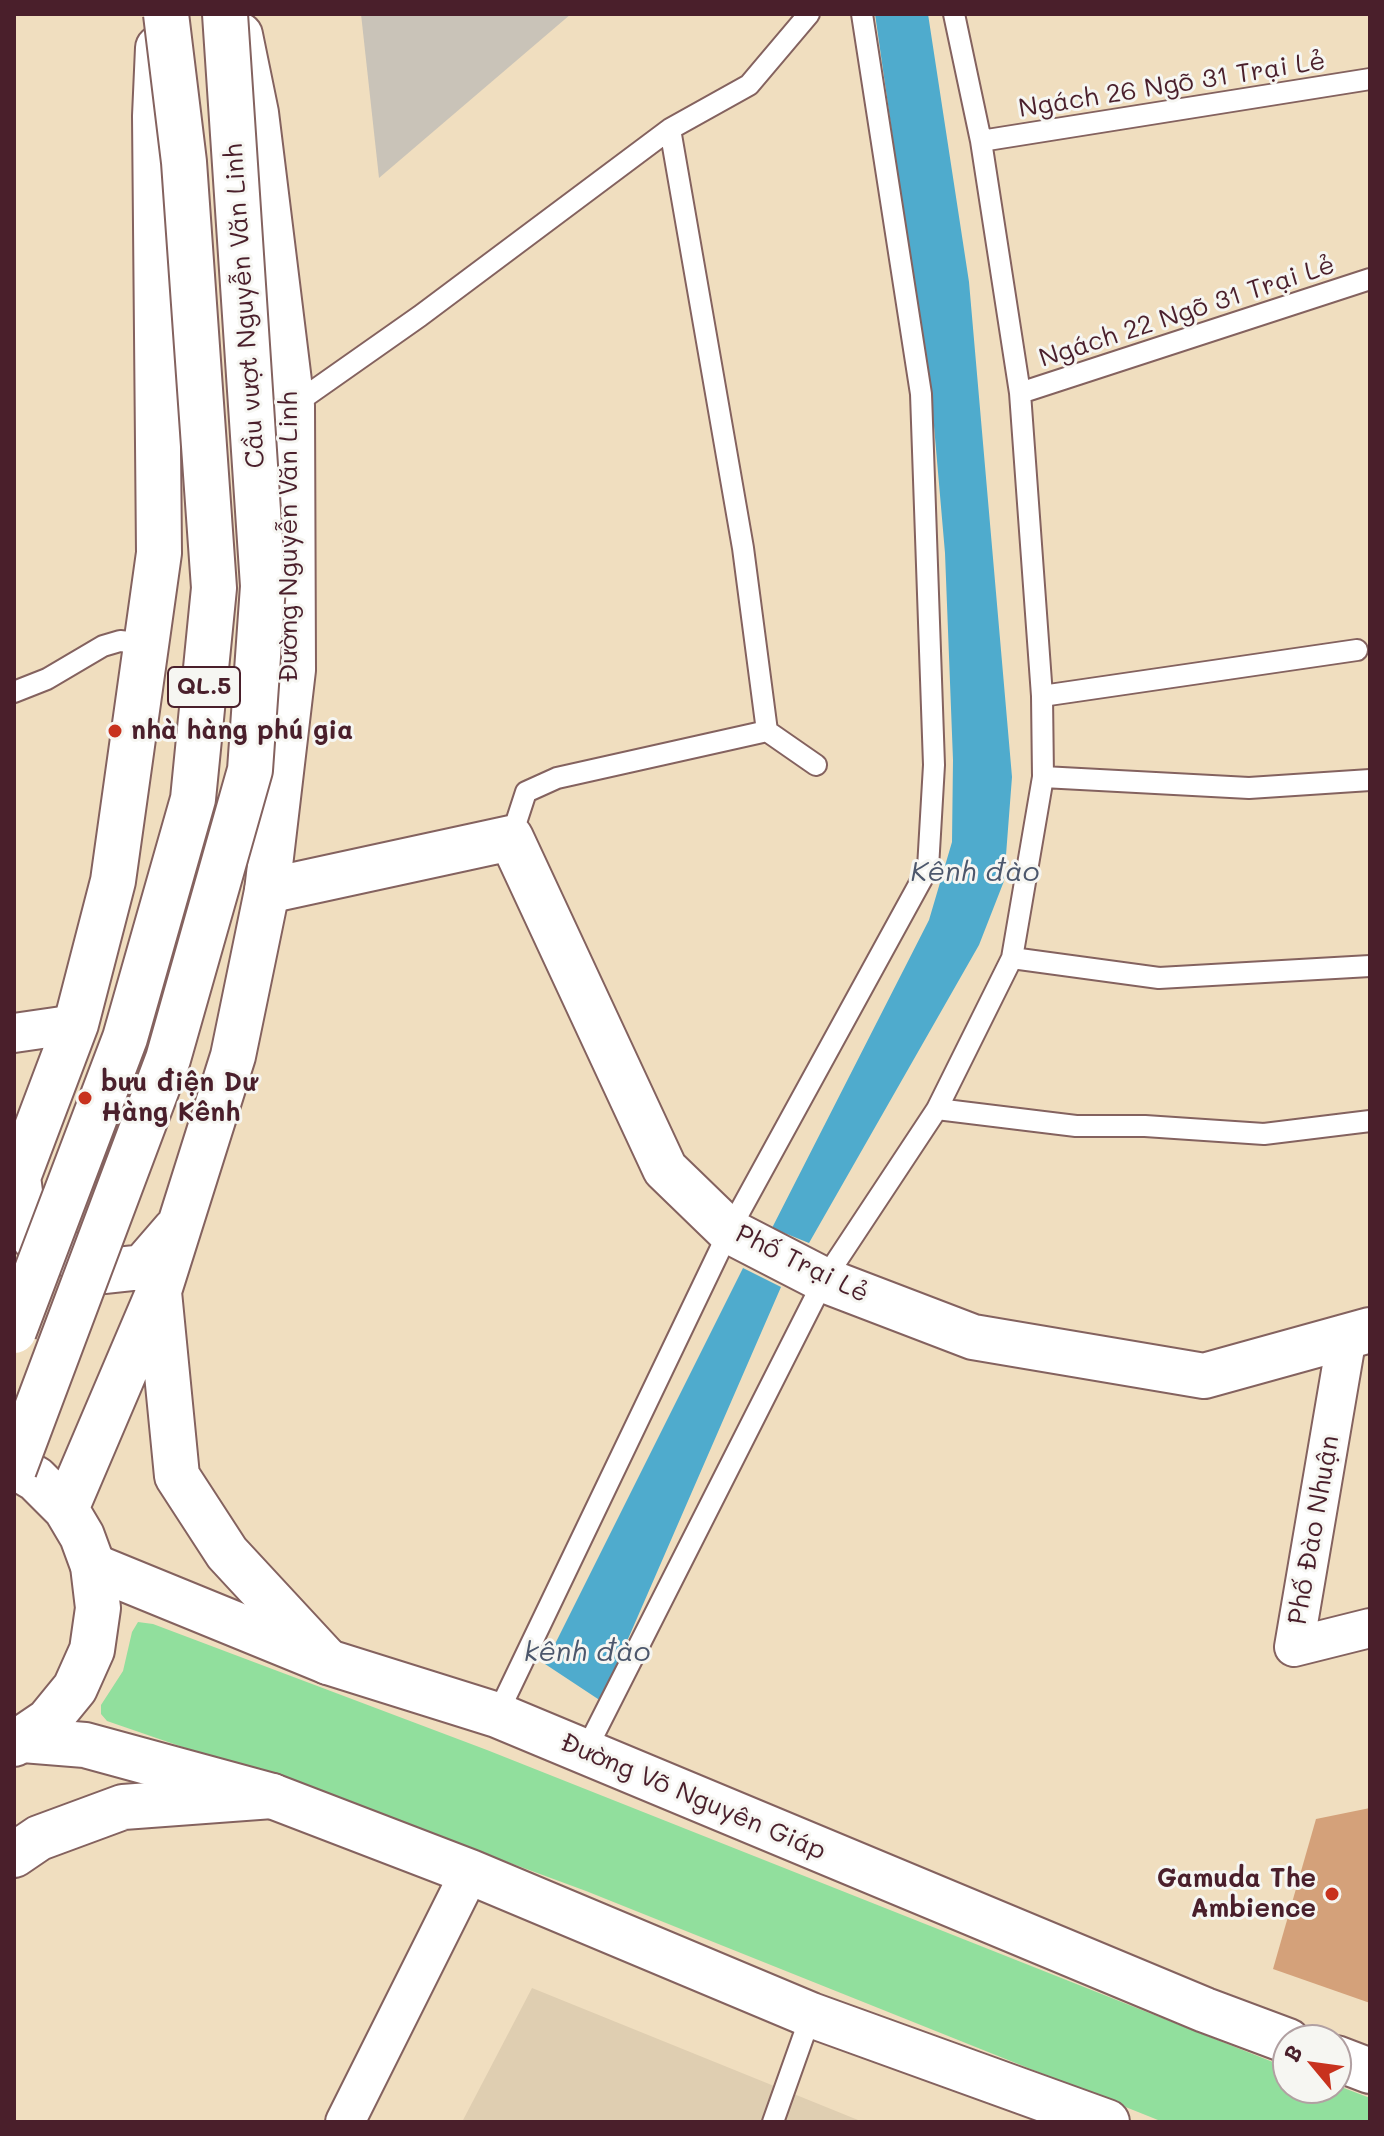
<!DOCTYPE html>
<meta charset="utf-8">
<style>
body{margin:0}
#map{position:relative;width:1384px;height:2136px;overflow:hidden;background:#f0debf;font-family:Mali,sans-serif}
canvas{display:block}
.frame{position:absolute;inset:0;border:16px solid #4a1f2b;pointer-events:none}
.north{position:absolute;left:1272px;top:2024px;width:80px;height:80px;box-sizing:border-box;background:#f6f6f2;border:2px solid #b1a0a2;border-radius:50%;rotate:299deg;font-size:22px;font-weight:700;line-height:32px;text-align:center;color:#4a1f2b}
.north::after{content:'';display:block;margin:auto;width:28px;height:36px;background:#c8321e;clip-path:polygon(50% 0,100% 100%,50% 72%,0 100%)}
</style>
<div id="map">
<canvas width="1384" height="2136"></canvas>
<div class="frame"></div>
<div class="north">B</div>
</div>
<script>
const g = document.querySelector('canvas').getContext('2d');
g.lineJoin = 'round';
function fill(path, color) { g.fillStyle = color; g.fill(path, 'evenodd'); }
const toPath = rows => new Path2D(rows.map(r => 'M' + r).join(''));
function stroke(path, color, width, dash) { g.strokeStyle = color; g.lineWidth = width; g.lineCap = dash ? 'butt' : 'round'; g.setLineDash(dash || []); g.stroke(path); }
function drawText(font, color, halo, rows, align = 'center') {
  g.font = font + ' Mali,sans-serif'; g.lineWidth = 6; g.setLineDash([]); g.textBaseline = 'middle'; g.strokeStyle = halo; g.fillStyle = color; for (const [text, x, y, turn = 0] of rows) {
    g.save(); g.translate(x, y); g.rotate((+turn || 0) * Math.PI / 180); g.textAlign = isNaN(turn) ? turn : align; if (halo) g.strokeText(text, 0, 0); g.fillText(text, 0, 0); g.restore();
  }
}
const built = toPath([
 [532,1988,863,2122,462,2122]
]);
const industrial = toPath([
 [361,14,571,14,379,178]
]);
const green = toPath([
 [138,1622,153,1624,487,1750,1288,2068,1288,2088,1336,2088,1336,2085,1370,2098,1370,2122,1163,2122,586,1891,380,1815,107,1721,101,1714,101,1705,123,1671,132,1632]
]);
const water = toPath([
 [875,14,928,14,969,282,1012,777,1004,881,979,945,809,1243,772,1228,929,920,952,842,953,760,945,553,934,426],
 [743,1268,781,1287,601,1701,545,1664]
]);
const building = toPath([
 [1370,1808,1370,2003,1273,1969,1316,1819]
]);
const lane = toPath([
 [670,129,743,548,767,731,816,765],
 [981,141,1370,79],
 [1020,393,1370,279],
 [292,406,420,316,670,129,749,85,809,14],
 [14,692,47,679,103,646,120,641,147,644],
 [1042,696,1357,650],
 [1043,777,1249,788,1370,780],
 [511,838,526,792,557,778,767,731],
 [1012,958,1159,978,1370,966],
 [937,1109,1076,1126,1145,1126,1264,1134,1370,1121],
 [497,1715,729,1231,928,868,934,765,921,394,862,14],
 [585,1752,824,1280,937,1109,1012,958,1043,777,1042,696,1020,393,981,141,954,14],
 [773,2122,811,2015]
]);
const street = toPath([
 [14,1033,76,1024],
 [1347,1336,1294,1647,1370,1628],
 [345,2122,470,1872]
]);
const secondary = toPath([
 [267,891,511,838,665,1169,729,1231,824,1280,973,1337,1204,1376,1370,1330]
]);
const primary = toPath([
 [93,1566,328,1662,497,1715,1205,2010,1288,2041],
 [23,1740,85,1745,272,1796,470,1872,811,2015,1107,2122],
 [1336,2058,1370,2071]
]);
const highway = toPath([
 [18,1177,24,1222,34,1238,106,1271,143,1267,175,1230],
 [14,1188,76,1024,113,881,159,553,155,116,158,48],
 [159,1292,177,1476,227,1553,328,1662],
 [14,1466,36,1479,66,1509,82,1536,93,1566,98,1608,92,1650,75,1688,48,1721,14,1744],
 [66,1509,159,1291,233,1056,267,891,293,670,292,406,256,113,240,35],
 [14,1855,39,1838,123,1807,272,1796]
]);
const highwayBridge = toPath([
 [14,1331,125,1038,193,799,214,588,184,162,166,14],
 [14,1469,168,1059,250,770,263,586,225,14]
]);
const markers = [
 [115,731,8,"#c8321e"],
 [85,1098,8,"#c8321e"],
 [1332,1894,8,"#c8321e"]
];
const shields = [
 [204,687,72]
];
const shieldNames = [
 ["QL.5",204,687]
];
const streetNames = [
 ["Ngách 26 Ngõ 31 Trại Lẻ",1172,85,-9],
 ["Cầu vượt Nguyễn Văn Linh",245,306,-94],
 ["Ngách 22 Ngõ 31 Trại Lẻ",1187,312,-18],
 ["Đường Nguyễn Văn Linh",289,537,-90],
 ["Phố Trại Lẻ",802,1264,26],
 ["Phố Đào Nhuận",1314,1530,-80],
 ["Đường Võ Nguyên Giáp",693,1797,23]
];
const poiNames = [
 ["nhà hàng phú gia",131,731],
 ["bưu điện Dư",101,1083],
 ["Hàng Kênh",101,1113],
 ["Gamuda The",1316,1879,"right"],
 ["Ambience",1316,1909,"right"]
];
const waterNames = [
 ["Kênh đào",975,872],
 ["kênh đào",587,1652]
];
fill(built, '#dfceb1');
fill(industrial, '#c9c3b8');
fill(green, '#91df9d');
fill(water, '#4fabcd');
fill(building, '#d4a17a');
stroke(lane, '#84625f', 24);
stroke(street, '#84625f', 42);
stroke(secondary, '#84625f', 48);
stroke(primary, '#84625f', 48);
stroke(highway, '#84625f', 48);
stroke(lane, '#fff', 20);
stroke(street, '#fff', 38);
stroke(secondary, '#fff', 44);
stroke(primary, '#fff', 44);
stroke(highway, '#fff', 44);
stroke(highwayBridge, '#84625f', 48, []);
stroke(highwayBridge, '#fff', 44);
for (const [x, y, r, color] of markers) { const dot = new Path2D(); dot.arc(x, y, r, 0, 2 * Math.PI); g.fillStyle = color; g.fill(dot); stroke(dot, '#f6f6f2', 3); }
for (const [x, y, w] of shields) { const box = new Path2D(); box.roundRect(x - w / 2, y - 20, w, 40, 6); g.fillStyle = '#f6f6f2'; g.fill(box); stroke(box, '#4a1f2b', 2); }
drawText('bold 24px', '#4a1f2b', null, shieldNames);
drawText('26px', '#4a1f2b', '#f6f6f2', streetNames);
drawText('bold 26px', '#4a1f2b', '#f6f6f2', poiNames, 'left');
drawText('italic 28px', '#4c576c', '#f6f6f2', waterNames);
</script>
